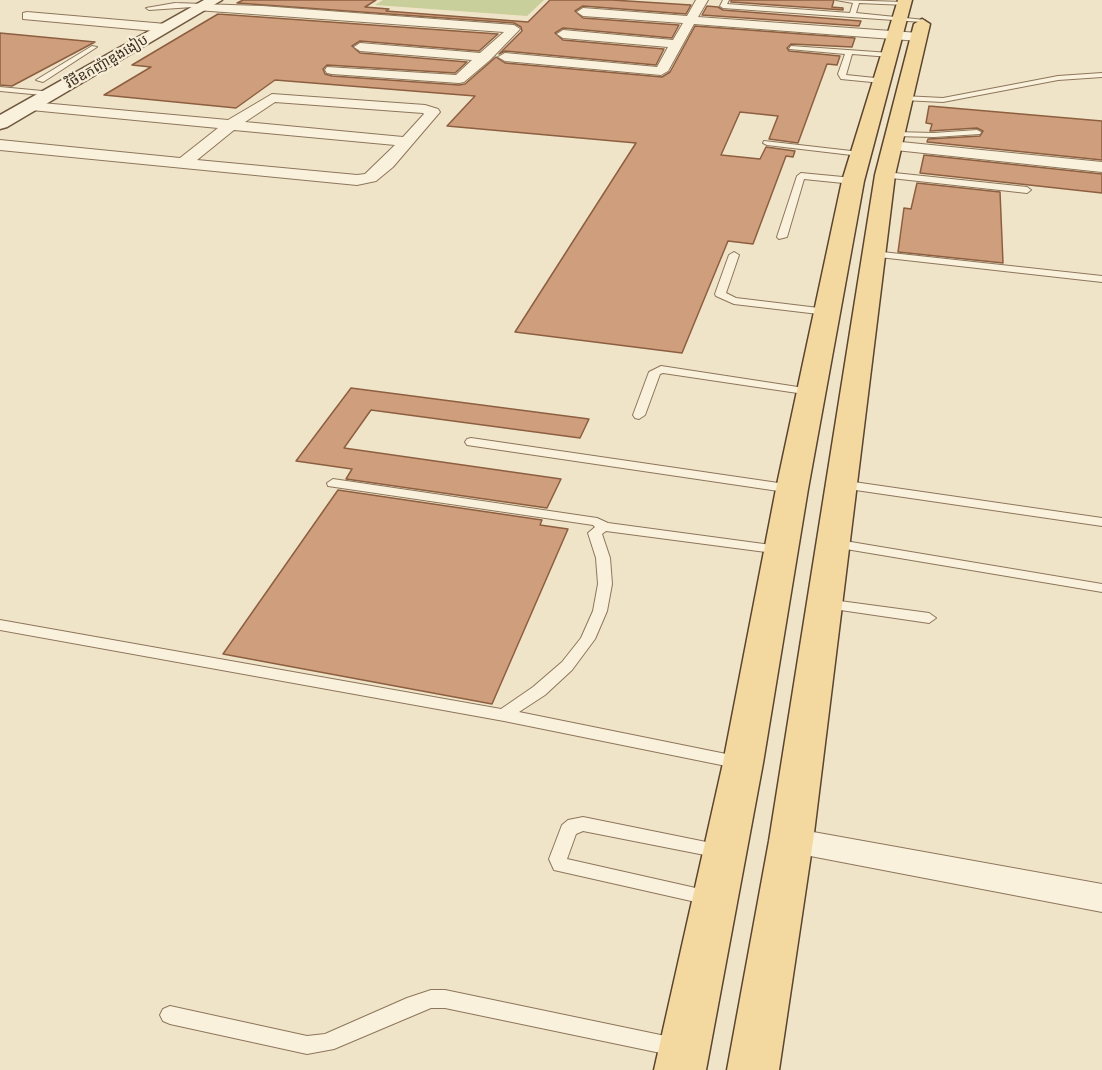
<!DOCTYPE html>
<meta charset="utf-8">
<style>
body{margin:0}
canvas{display:block;background:#f0e4c8}
</style>
<canvas width="1102" height="1070"></canvas>
<script>
const g = document.querySelector('canvas').getContext('2d');
g.lineJoin = 'round';
function fill(path, color) { g.fillStyle = color; g.fill(path, 'evenodd'); }
const toPath = rows => new Path2D(rows.map(r => 'M' + r).join(''));
function stroke(path, color, width, dash) { g.strokeStyle = color; g.lineWidth = width; g.lineCap = dash ? 'butt' : 'round'; g.setLineDash(dash || []); g.stroke(path); }
function drawText(font, color, halo, rows, align = 'center') {
  g.font = font + ' Bitter,"Noto Sans Khmer",serif'; g.lineWidth = 4.5; g.setLineDash([]); g.textBaseline = 'middle'; g.strokeStyle = halo; g.fillStyle = color; for (const [text, x, y, turn = 0] of rows) {
    g.save(); g.translate(x, y); g.rotate((+turn || 0) * Math.PI / 180); g.textAlign = isNaN(turn) ? turn : align; if (halo) g.strokeText(text, 0, 0); g.fillText(text, 0, 0); g.restore();
  }
}
const green = toPath([
 [383,0,544,0,527,16,375,5]
]);
const building = toPath([
 [243,0,376,0,365,7,389,9,386,11,528,22,550,0,612,0,691,5,686,14,583,6,575,11,583,18,679,25,672,38,563,28,555,33,563,40,664,49,656,65,505,51,499,54,522,31,521,27,514,23,237,3,243,0],
 [731,0,834,0,832,7,843,8,843,10,731,2,731,0],
 [707,6,718,7,723,10,861,21,859,26,702,15,707,6],
 [218,14,498,34,479,51,360,41,352,46,360,53,467,62,455,73,327,65,323,69,325,74,332,76,459,85,465,84,496,57,505,63,662,77,670,72,695,26,855,38,852,47,791,44,787,48,789,51,840,56,837,65,827,64,798,143,769,139,778,116,740,112,721,155,760,159,766,147,795,151,793,157,786,156,753,244,728,241,682,353,515,332,636,143,447,126,475,96,275,80,236,108,104,95,151,67,132,65,218,14],
 [0,33,95,42,12,86,0,85,0,33],
 [929,106,1102,121,1102,160,927,142,928,139,980,136,983,131,977,128,930,131,932,124,926,123,929,106],
 [924,155,1102,174,1102,193,920,173,924,155],
 [917,183,1000,192,1003,263,898,252,904,208,911,209,917,183],
 [351,388,589,419,580,438,371,410,344,448,561,479,547,508,346,479,352,469,296,461,351,388],
 [338,490,542,520,540,525,568,529,492,704,223,654,338,490]
]);
const lane = toPath([
 [723,0,729,0,727,4,850,13,853,3,836,0,904,2,906,5,859,3,856,13,925,20,922,22,723,8,720,6,723,0],
 [175,3,204,4,207,6,149,10,146,8,175,3],
 [92,46,97,47,43,82,36,80,92,46],
 [791,46,890,53,893,55,890,57,852,54,846,75,885,79,885,83,882,83,841,79,838,74,845,54,789,49,791,46],
 [1102,73,1102,77,1058,80,943,102,903,100,899,98,903,96,943,98,1058,76,1102,73],
 [0,87,53,92,57,94,53,96,0,91,0,87],
 [977,130,981,132,980,134,934,137,894,136,890,134,894,132,934,133,977,130],
 [764,141,860,152,864,154,860,156,767,145,763,143,764,141],
 [885,172,1027,187,1031,190,1027,193,882,177,882,173,885,172],
 [801,173,853,178,857,181,853,184,804,179,787,237,779,239,777,237,797,176,801,173],
 [873,251,1102,276,1102,282,870,256,868,254,873,251],
 [734,252,739,255,726,293,736,298,827,309,832,312,827,315,734,304,716,296,715,294,729,255,734,252],
 [661,366,811,389,817,392,811,395,663,373,660,374,645,415,639,419,635,418,633,415,649,372,661,366],
 [471,438,792,485,798,489,792,493,467,445,465,442,467,439,471,438],
 [333,479,597,518,608,523,786,547,788,550,781,554,606,531,602,534,610,558,612,584,607,611,595,639,572,670,545,695,519,712,741,757,747,759,749,763,747,767,741,769,504,721,0,630,0,620,501,709,533,687,562,662,581,638,593,611,598,584,596,558,588,533,595,527,593,525,328,486,327,483,333,479],
 [840,480,1102,518,1102,526,835,487,834,484,840,480],
 [833,539,1102,584,1102,592,828,546,826,543,833,539],
 [825,599,929,613,936,618,929,623,820,607,818,604,820,601,825,599],
 [583,817,726,846,729,851,726,856,720,858,583,831,576,834,567,859,709,891,716,893,718,898,716,903,709,905,554,870,549,859,562,825,568,820,583,817],
 [431,990,445,990,675,1038,682,1040,685,1047,682,1054,675,1056,445,1008,431,1008,334,1049,307,1054,170,1024,163,1021,160,1015,163,1009,170,1006,307,1036,325,1034,407,998,431,990]
]);
const street = toPath([
 [696,0,708,0,698,17,919,33,925,37,919,41,694,24,668,71,661,75,505,61,498,57,505,53,657,67,668,47,563,38,557,34,563,30,673,40,683,23,583,16,577,12,583,8,687,16,696,0],
 [200,4,262,6,514,25,520,29,490,60,464,82,459,83,332,74,327,73,325,70,327,67,456,75,472,60,360,51,354,47,360,43,480,53,504,32,196,10,194,8,200,4],
 [27,12,166,24,172,28,166,32,23,19,23,13,27,12],
 [272,94,425,105,438,109,440,112,393,167,376,181,357,185,0,150,0,140,180,158,218,128,31,110,24,106,31,102,228,120,272,94],
 [275,102,423,113,424,114,403,137,245,122,275,102],
 [234,130,395,145,365,174,357,175,197,160,234,130],
 [891,141,1102,162,1102,172,886,149,883,146,886,143,891,141],
 [791,828,1102,884,1102,912,779,850,774,841,779,832,791,828]
]);
const secondary = toPath([
 [204,0,222,0,7,127,0,129,0,115,204,0]
]);
const primary = toPath([
 [898,0,912,0,864,181,808,489,763,763,706,1070,654,1070,723,763,776,489,842,181,898,0],
 [922,19,930,24,895,175,813,841,779,1070,727,1070,769,841,875,175,914,24,922,19]
]);
const farStreetnames = [
 ["វិថីឧកញ៉ាឌួងងៀប",107,62,-30]
];
fill(green, '#c9cf9b');
fill(building, '#cf9f7d');
stroke(building, '#8d5f41', 1.5);
stroke(lane, '#8d765c', 2);
stroke(street, '#8d765c', 2);
stroke(secondary, '#6f573f', 3);
stroke(primary, '#5b4430', 3);
fill(lane, '#faf1dc');
fill(street, '#faf1dc');
fill(secondary, '#faf1dc');
fill(primary, '#f3d9a0');
drawText('14px', '#3d2e20', '#f7eed8', farStreetnames);
</script>
